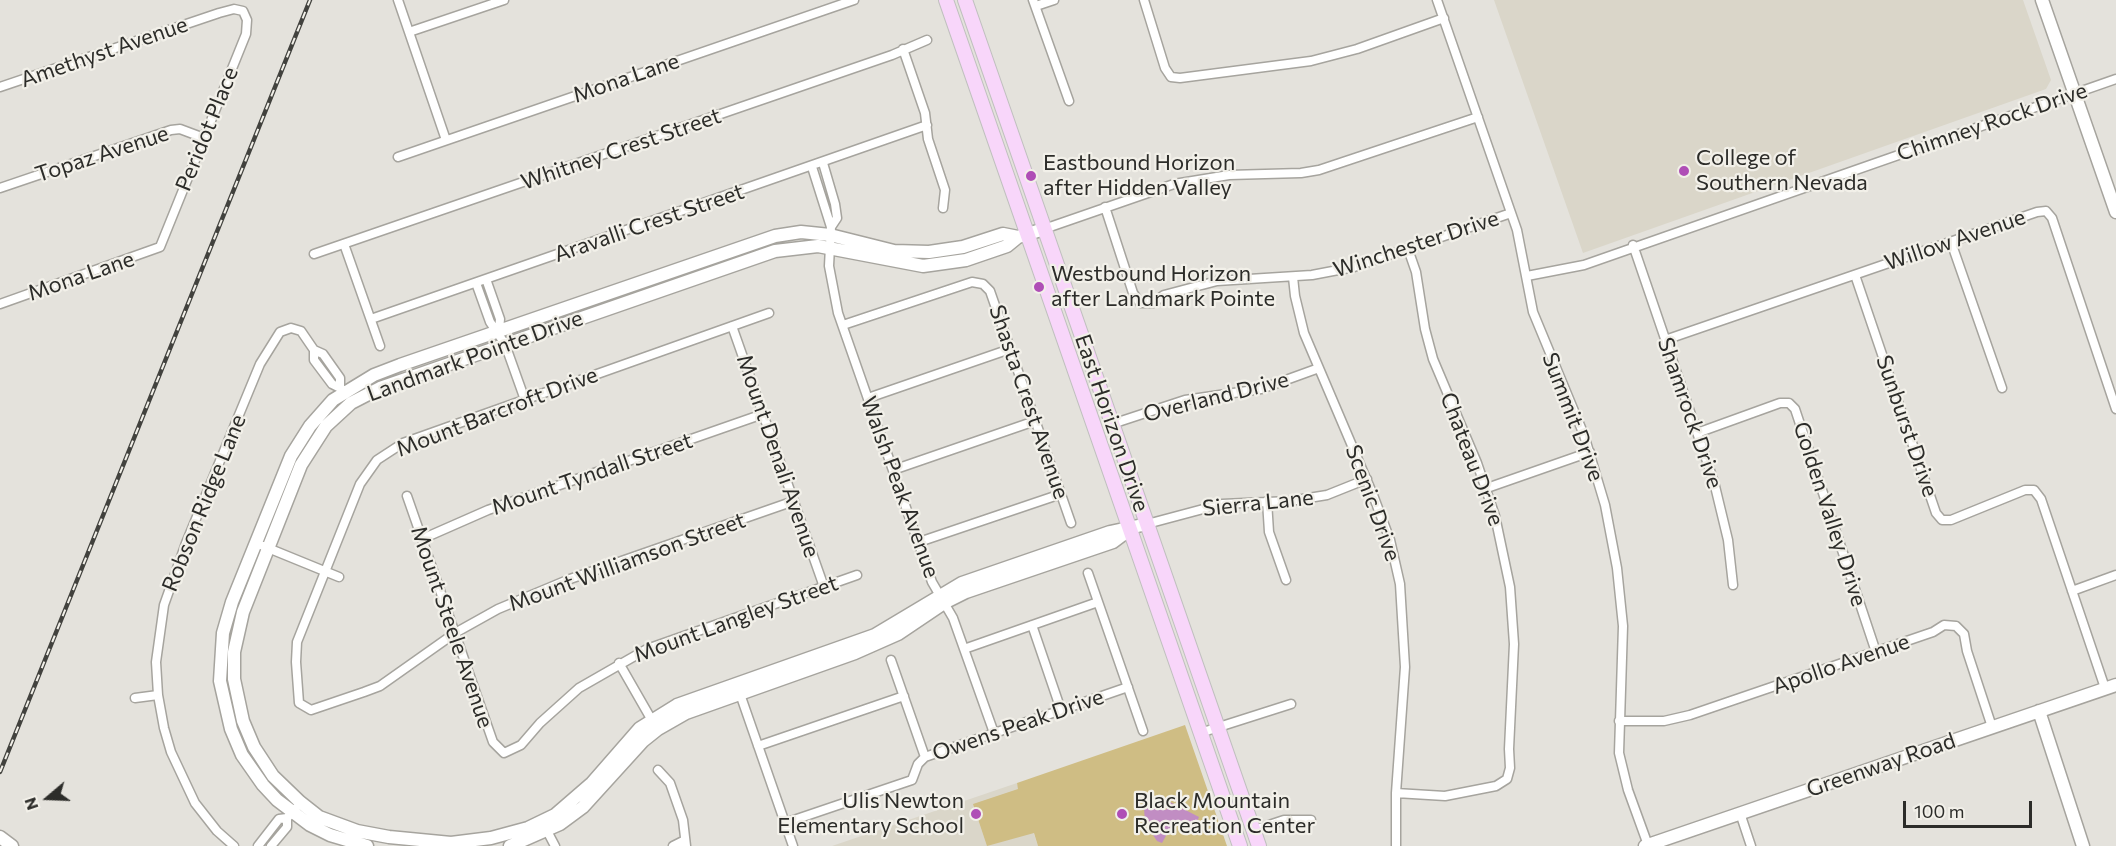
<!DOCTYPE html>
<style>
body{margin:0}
#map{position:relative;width:2116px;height:846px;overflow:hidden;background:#e4e2dc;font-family:Commissioner,sans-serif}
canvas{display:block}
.north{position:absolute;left:18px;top:768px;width:60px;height:60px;-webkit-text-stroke:4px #f2f0e9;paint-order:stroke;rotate:251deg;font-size:16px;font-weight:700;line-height:24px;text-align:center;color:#2c2c29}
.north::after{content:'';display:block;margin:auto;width:21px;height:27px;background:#2c2c29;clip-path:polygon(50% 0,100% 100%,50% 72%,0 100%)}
.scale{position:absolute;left:1903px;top:801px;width:129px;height:27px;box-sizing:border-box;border:3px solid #2c2c29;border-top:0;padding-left:8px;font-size:18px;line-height:21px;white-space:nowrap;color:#2c2c29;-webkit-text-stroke:4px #f2f0e9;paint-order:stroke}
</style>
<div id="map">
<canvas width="2116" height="846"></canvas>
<div class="north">N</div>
<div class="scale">100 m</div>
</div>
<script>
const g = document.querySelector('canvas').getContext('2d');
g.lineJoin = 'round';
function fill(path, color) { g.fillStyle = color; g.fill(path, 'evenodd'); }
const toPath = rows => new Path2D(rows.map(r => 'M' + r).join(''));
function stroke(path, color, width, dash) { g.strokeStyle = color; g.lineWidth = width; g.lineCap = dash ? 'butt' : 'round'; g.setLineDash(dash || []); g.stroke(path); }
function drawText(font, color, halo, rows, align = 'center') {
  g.font = font + ' Commissioner,sans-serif'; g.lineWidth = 4.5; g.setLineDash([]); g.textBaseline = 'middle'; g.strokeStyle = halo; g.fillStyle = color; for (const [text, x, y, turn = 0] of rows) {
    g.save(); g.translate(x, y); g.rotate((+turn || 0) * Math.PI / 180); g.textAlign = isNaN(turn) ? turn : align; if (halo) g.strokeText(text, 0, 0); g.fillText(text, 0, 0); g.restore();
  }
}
const built = toPath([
 [1494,0,2023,0,2051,80,2046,89,1583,253],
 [1017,783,1038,846,832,846]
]);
const green = toPath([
 [1185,725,1227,846,1038,846,1034,833,987,846,973,804,1018,789,1017,783]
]);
const water = toPath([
 [1147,800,1166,810,1170,802,1199,817,1193,831,1176,823,1172,825,1162,843,1157,841,1145,823,1144,808]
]);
const street = toPath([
 [398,0,446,140],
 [1033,0,1069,101],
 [1144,0,1165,68,1171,77,1180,78,1311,61,1357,49,1444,18],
 [1437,0,1517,230,1533,312,1584,435,1605,505,1617,568,1623,626,1619,753,1628,790,1648,845],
 [1036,6,1054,0],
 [409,32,504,0],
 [903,49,925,113,928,139,945,190,943,208],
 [0,87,219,13,234,9,243,11,247,20,246,34,160,247,0,304],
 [398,157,854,0],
 [823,163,835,204,837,218,831,227],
 [812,167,831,227,829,266,838,313,932,582,953,618,994,733],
 [0,188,171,130,180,129,204,138],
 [1105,207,1133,293,1140,303,1153,303,1164,295,1217,281,1312,275,1354,267,1511,213],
 [1044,229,1174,184,1229,175,1301,173,1319,170,1478,117],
 [1951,242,2002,388],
 [344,244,380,346],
 [1633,245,1714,482,1728,540,1733,585],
 [314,254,892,55,927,40],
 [1855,275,1936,513,1942,520,1951,520,2025,490,2034,490,2041,499,2105,688],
 [1527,276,1584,265,2116,79],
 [1293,277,1295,296,1304,333,1373,495,1390,540,1400,584,1405,667,1396,793,1396,846],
 [486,279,500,319,499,331],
 [476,283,490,322,505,344,525,400],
 [769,313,403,443,377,460,360,484,297,642,296,662,299,703,311,710,364,692,380,686,455,633,498,609,570,579,794,501],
 [371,319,927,125],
 [843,325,972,282,983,284,990,291,1071,523],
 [732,326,824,587],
 [1665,340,2037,212,2046,211,2052,218,2116,409],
 [314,350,314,360,332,384,342,389],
 [868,398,1010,349],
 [1112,424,1185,400,1261,389,1319,368],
 [1697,433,1780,403,1789,403,1795,409,1876,652],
 [893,470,1035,421],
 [1487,488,1590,452],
 [407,496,493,742,504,753,521,745,540,723,579,688,647,649,857,575],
 [1267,501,1269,532,1286,580],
 [1147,524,1222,504,1290,501,1327,495,1367,479],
 [422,539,488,510,763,414],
 [919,542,1061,494],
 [263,546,339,577],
 [1088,573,1143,731],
 [2072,591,2116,575],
 [1032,625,1061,710],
 [964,649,1098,602],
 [891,660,925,757],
 [619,663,654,724],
 [739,691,793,846],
 [135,698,158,695],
 [1619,721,1664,721,1690,715,1933,632,1944,625,1956,626,1964,634,1967,651,1992,727],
 [1200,733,1291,704],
 [758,746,904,696],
 [658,770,670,783,683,820,686,846],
 [1396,793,1445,796,1496,786,1507,779,1510,768,1509,749,1514,644,1510,587,1495,516,1477,463,1433,359,1425,329,1416,272,1408,249],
 [1740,813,1751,846],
 [785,823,912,780,918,764,925,757,1128,687],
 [545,827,555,846],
 [1254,830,1284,820,1311,820],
 [234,846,217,831,195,803,171,752,164,728,158,695,156,662,164,605,186,543,260,364,280,332,291,328,301,331,314,350,323,354,340,378,340,388],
 [258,846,279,819,287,818],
 [271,846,287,827,287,818,296,808],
 [673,846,685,840]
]);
const secondary = toPath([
 [2042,0,2116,212],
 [1044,229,1018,237,1007,246,966,260,923,266,818,246,775,251,380,388,351,403,326,426,301,465,243,612,234,652,234,679,243,721,254,747,273,776,300,802,319,817,357,831,389,837,451,843,491,838,528,828,555,815,592,783,640,728,677,705,875,635,962,583,1110,532,1147,524],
 [2039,711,2083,846],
 [0,837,12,846],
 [367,846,330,835,310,825,277,800,263,785,242,755,231,729,220,681,223,633,232,602,291,456,310,426,333,400,374,375,400,365,775,236,801,232,830,235,894,251,929,252,963,247,1003,234,1018,237],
 [510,846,560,824,583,807,643,741,658,729,686,713,855,653,898,634,944,603,966,592,1113,542,1129,530],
 [1645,846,2116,685]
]);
const primary = toPath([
 [946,0,1240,846],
 [965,0,1259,846]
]);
const rail = toPath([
 [0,772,310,0]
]);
const markers = [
 [1684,171,6,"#af4eb6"],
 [1031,176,6,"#af4eb6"],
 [1039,287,6,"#af4eb6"],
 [976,814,6,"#af4eb6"],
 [1122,814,6,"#af4eb6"]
];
const streetNames = [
 ["Amethyst Avenue",104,52,-19],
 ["Mona Lane",626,78,-19],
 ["Chimney Rock Drive",1992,122,-19],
 ["Peridot Place",207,129,-68],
 ["Whitney Crest Street",621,149,-19],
 ["Topaz Avenue",102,154,-18],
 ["Aravalli Crest Street",649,223,-19],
 ["Willow Avenue",1955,240,-19],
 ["Winchester Drive",1416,244,-18],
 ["Mona Lane",81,276,-19],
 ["Landmark Pointe Drive",475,356,-20],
 ["Overland Drive",1216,397,-14],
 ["Shasta Crest Avenue",1029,402,71],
 ["Mount Barcroft Drive",497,412,-21],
 ["Shamrock Drive",1690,413,71],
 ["Summit Drive",1573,417,69],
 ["East Horizon Drive",1112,423,71],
 ["Sunburst Drive",1907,426,71],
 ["Mount Denali Avenue",778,456,71],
 ["Chateau Drive",1472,459,69],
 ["Mount Tyndall Street",592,474,-19],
 ["Walsh Peak Avenue",900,487,70],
 ["Robson Ridge Lane",204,503,-68],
 ["Sierra Lane",1258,503,-6],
 ["Scenic Drive",1373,503,70],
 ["Golden Valley Drive",1830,514,72],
 ["Mount Williamson Street",627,562,-20],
 ["Mount Langley Street",736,619,-20],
 ["Mount Steele Avenue",452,627,71],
 ["Apollo Avenue",1841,664,-19],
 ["Owens Peak Drive",1018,725,-19],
 ["Greenway Road",1881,765,-19]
];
const poiNames = [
 ["College of",1696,158],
 ["Southern Nevada",1696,183],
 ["Eastbound Horizon",1043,163],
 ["after Hidden Valley",1043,188],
 ["Westbound Horizon",1051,274],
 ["after Landmark Pointe",1051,299],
 ["Ulis Newton",964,801,"right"],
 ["Elementary School",964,826,"right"],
 ["Black Mountain",1134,801],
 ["Recreation Center",1134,826]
];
fill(built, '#dad6c9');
fill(green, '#cfbd84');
fill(water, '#c18dc3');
stroke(street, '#a6a49e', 11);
stroke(secondary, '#a6a49e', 15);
stroke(primary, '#c0c0bf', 16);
stroke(street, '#fff', 8);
stroke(secondary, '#fff', 12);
stroke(primary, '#f8d6fa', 14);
stroke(rail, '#42423e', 4.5);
stroke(rail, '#f2f0e9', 2, [7]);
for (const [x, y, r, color] of markers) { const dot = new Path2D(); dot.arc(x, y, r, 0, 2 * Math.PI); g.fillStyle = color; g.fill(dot); stroke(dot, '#f2f0e9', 2); }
drawText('22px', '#2c2c29', '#f2f0e9', streetNames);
drawText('22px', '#2c2c29', '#f2f0e9', poiNames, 'left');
</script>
